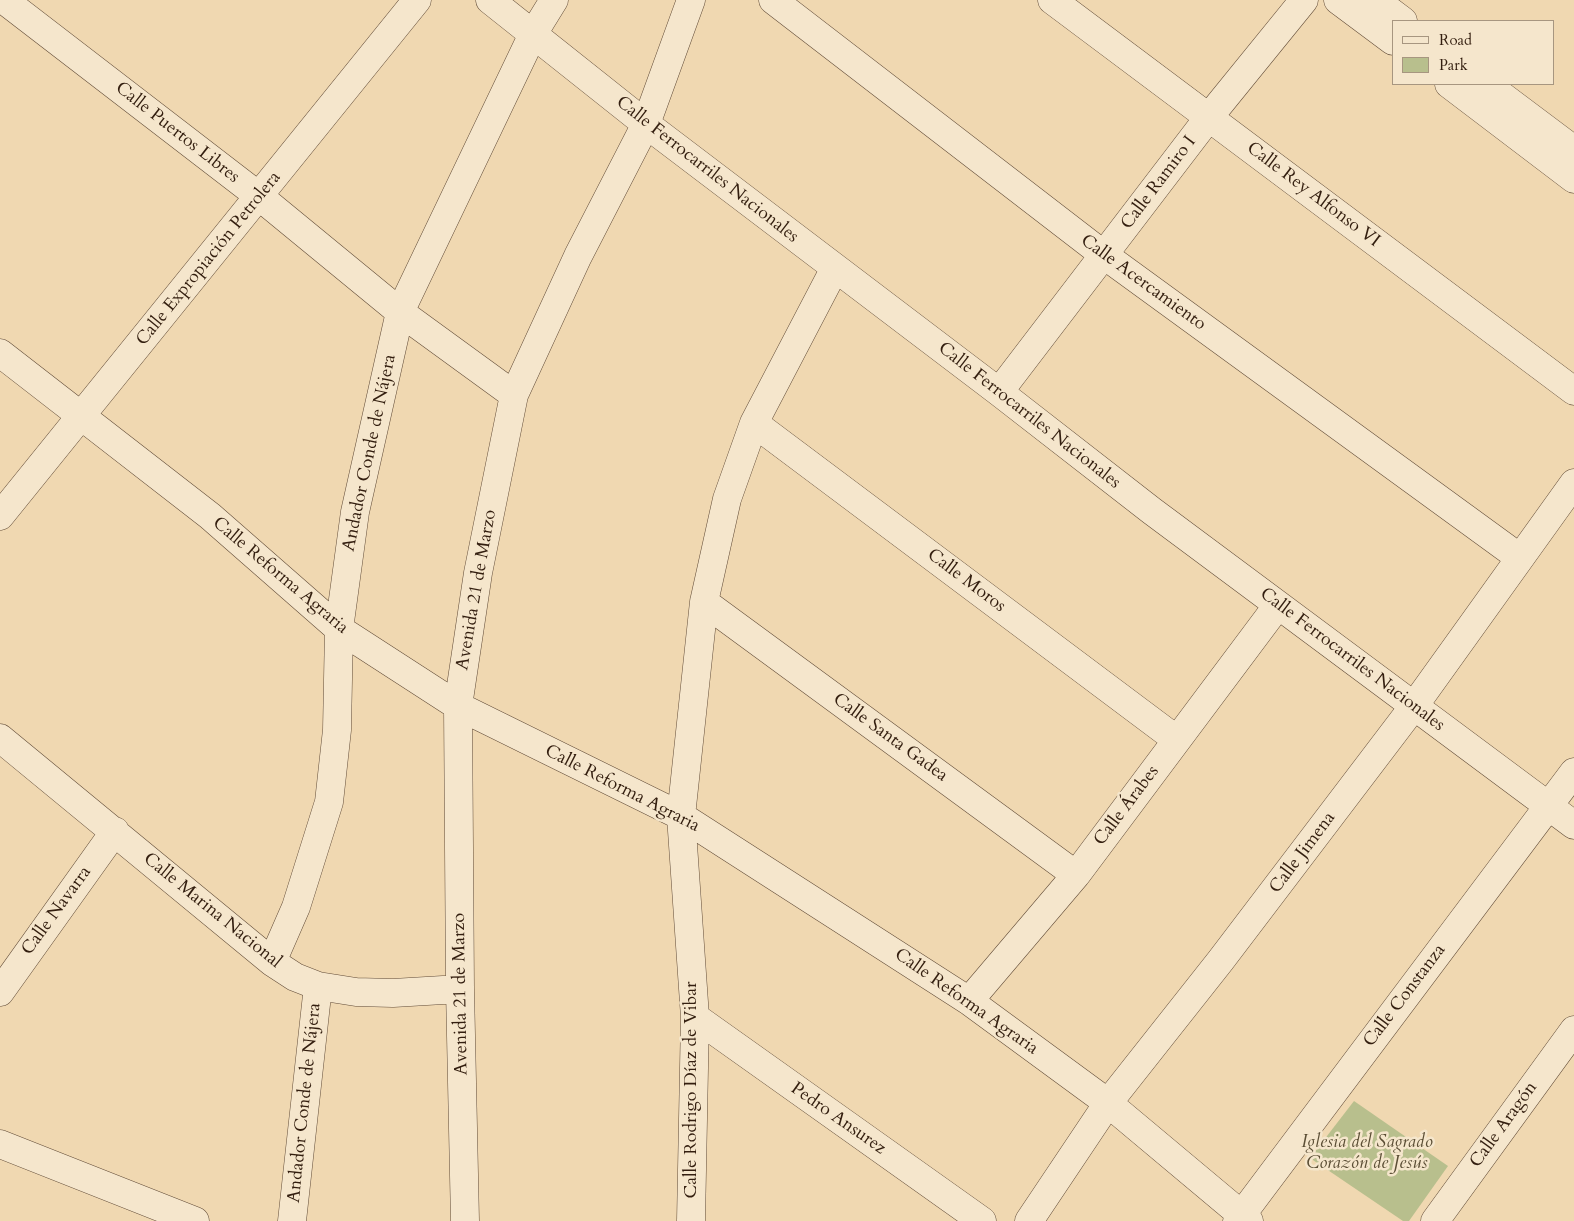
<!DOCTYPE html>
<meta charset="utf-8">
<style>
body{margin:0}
#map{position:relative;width:1574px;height:1221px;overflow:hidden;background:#f0d8b1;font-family:Cardo,serif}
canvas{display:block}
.legend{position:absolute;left:1392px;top:20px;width:162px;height:65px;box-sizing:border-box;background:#f5e6cc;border:1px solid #a79680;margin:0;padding:6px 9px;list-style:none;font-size:15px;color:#331e0f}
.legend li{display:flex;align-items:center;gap:10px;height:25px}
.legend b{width:25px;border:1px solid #a79680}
</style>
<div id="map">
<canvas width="1574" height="1221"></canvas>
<ul class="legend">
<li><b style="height:6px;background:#f5e6cc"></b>Road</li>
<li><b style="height:14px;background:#b8bf8d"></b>Park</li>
</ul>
</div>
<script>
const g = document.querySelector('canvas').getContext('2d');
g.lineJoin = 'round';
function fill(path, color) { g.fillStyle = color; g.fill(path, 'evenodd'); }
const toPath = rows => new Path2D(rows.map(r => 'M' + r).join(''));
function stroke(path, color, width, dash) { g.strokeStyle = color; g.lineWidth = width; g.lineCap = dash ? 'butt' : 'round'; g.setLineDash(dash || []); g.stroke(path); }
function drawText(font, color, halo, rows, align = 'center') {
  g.font = font + ' Cardo,serif'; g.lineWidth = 5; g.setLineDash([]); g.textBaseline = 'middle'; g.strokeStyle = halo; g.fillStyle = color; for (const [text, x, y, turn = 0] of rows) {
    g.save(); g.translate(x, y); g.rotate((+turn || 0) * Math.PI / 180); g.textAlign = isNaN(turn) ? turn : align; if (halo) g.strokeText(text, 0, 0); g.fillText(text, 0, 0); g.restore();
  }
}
const green = toPath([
 [1354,1101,1448,1166,1409,1221,1403,1221,1310,1158]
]);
const minor = toPath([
 [4,0,260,197,400,312,514,395],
 [490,0,646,124,999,392,1152,511,1574,825],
 [773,0,1104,255,1520,558],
 [1052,0,1574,391],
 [1338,0,1393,41],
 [1375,0,1403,21],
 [1449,84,1574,179],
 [1486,84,1574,150],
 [0,353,210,516,339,629,458,706,681,816,969,1001,1108,1103,1249,1221],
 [999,392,1209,117,1304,0],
 [754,423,1177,740],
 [0,516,417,0],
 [704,602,1076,875],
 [0,738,272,962,295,977,318,986,356,992,393,993,460,989],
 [272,962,296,907,329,802,337,730,339,629,355,512,400,312,533,34,554,0],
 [0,992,115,831],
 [969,1001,1076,875,1278,605],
 [695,1017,982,1221],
 [0,1144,195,1221],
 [292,1221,318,986],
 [465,1221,460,989,458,706,478,573,514,395,578,256,646,124,691,0],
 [691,1221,695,1017,681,816,704,602,727,499,754,423,835,268],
 [1029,1221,1108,1103,1221,960,1414,706,1574,483],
 [1237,1221,1574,772],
 [1435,1221,1574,1030]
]);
const streetNames = [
 ["Calle Puertos Libres",177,133,38],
 ["Calle Ferrocarriles Nacionales",707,170,38],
 ["Calle Ramiro I",1159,183,-53],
 ["Calle Rey Alfonso VI",1313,195,37],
 ["Calle Expropiación Petrolera",209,259,-51],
 ["Calle Acercamiento",1143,283,36],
 ["Calle Ferrocarriles Nacionales",1029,416,38],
 ["Andador Conde de Nájera",370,453,-78],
 ["Calle Reforma Agraria",280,576,40],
 ["Calle Moros",966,581,37],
 ["Avenida 21 de Marzo",477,590,-80],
 ["Calle Ferrocarriles Nacionales",1352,660,37],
 ["Calle Santa Gadea",890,738,36],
 ["Calle Reforma Agraria",622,789,27],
 ["Calle Árabes",1127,806,-53],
 ["Calle Jimena",1303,853,-53],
 ["Calle Navarra",57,911,-54],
 ["Calle Marina Nacional",212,911,39],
 ["Avenida 21 de Marzo",461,994,-91],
 ["Calle Constanza",1405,996,-53],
 ["Calle Reforma Agraria",966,1002,35],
 ["Calle Rodrigo Díaz de Vibar",692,1090,-90],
 ["Andador Conde de Nájera",305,1103,-84],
 ["Pedro Ansurez",838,1119,35],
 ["Calle Aragón",1504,1125,-54]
];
const parkNames = [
 ["Iglesia del Sagrado",1367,1143],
 ["Corazón de Jesús",1367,1164]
];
fill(green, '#b8bf8d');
stroke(minor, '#624c38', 29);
stroke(minor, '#f5e6cc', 28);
drawText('18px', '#331e0f', '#f5e6cc', streetNames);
drawText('italic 18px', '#5b4e35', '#f5e6cc', parkNames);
</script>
